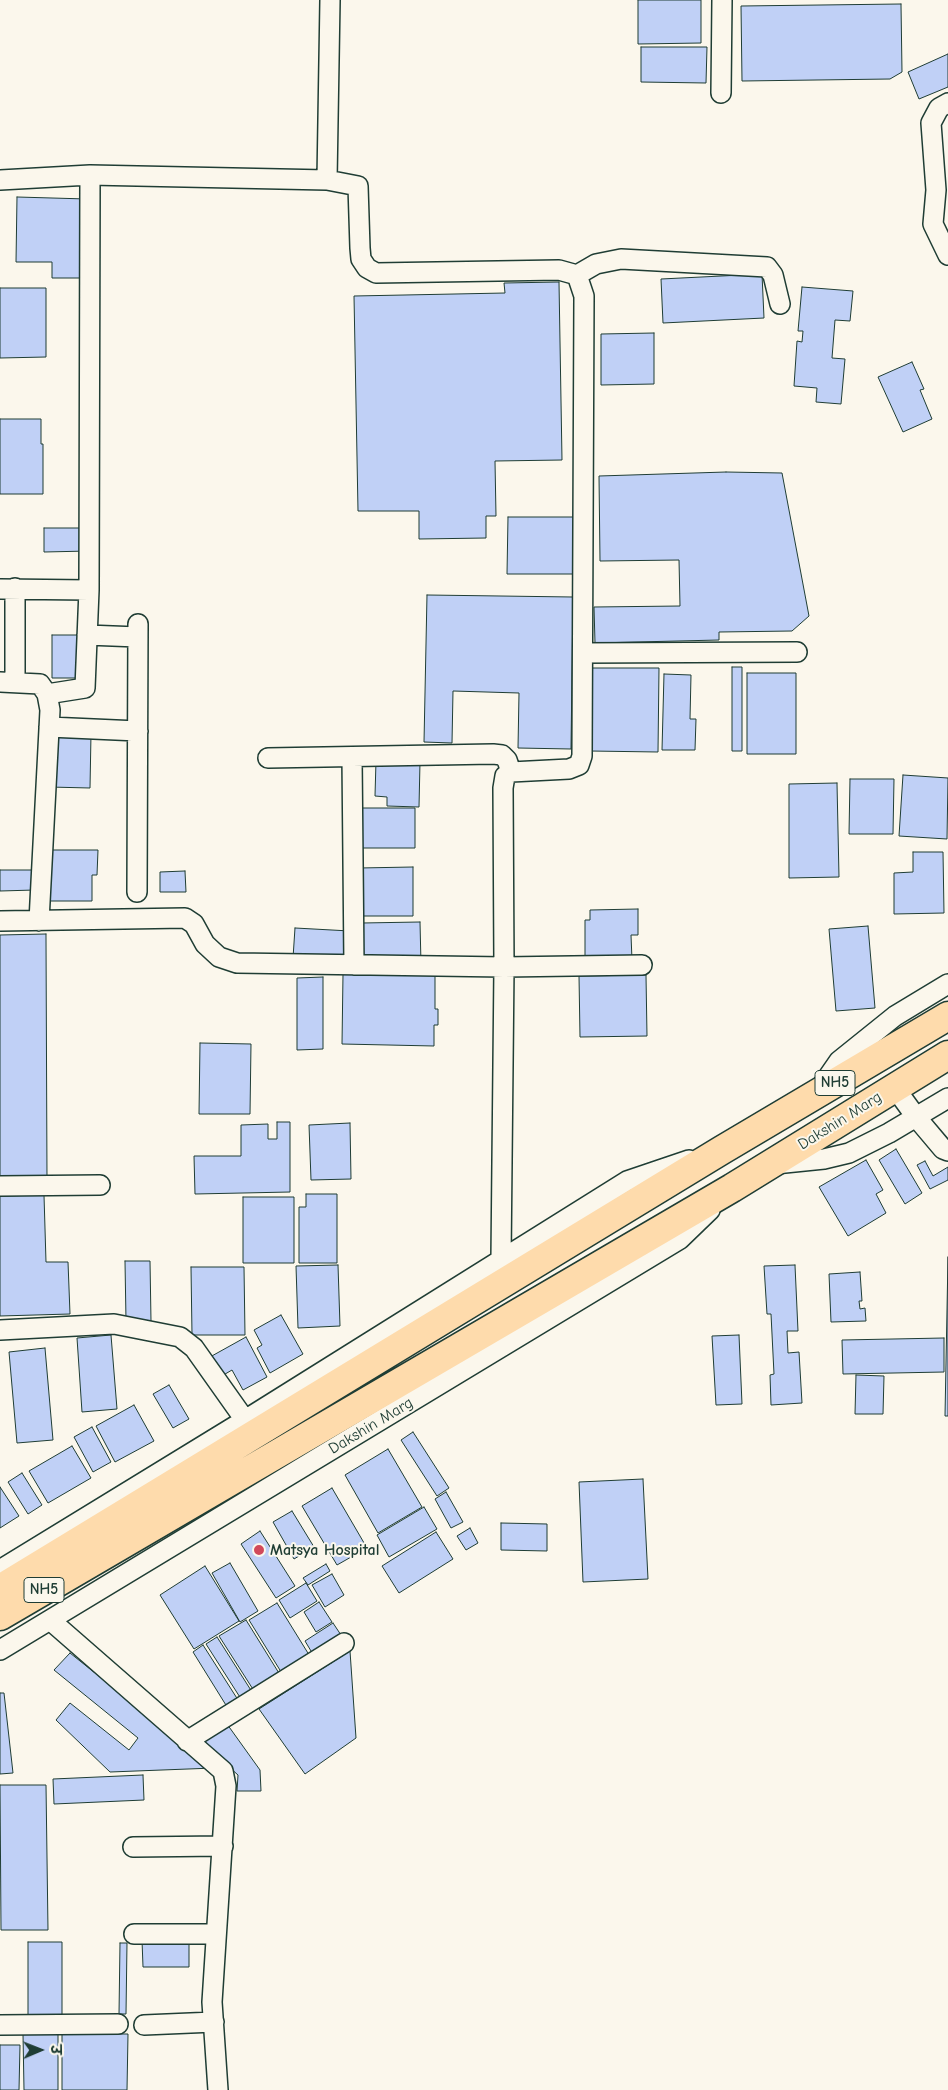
<!DOCTYPE html>
<meta charset="utf-8">
<style>
body{margin:0}
#map{position:relative;width:948px;height:2090px;overflow:hidden;background:#fbf7ec;font-family:"Comic Neue","Playpen Sans Deva",sans-serif}
canvas{display:block}
.north{position:absolute;left:15px;top:2025px;width:50px;height:50px;-webkit-text-stroke:4px #fbf7ec;paint-order:stroke;rotate:89deg;font-size:14px;font-weight:700;line-height:20px;text-align:center;color:#1f3d34}
.north::after{content:'';display:block;margin:auto;width:18px;height:22px;background:#1f3d34;clip-path:polygon(50% 0,100% 100%,50% 72%,0 100%)}
</style>
<div id="map">
<canvas width="948" height="2090"></canvas>
<div class="north">उ</div>
</div>
<script>
const g = document.querySelector('canvas').getContext('2d');
g.lineJoin = 'round';
function fill(path, color) { g.fillStyle = color; g.fill(path, 'evenodd'); }
const toPath = rows => new Path2D(rows.map(r => 'M' + r).join(''));
function stroke(path, color, width, dash) { g.strokeStyle = color; g.lineWidth = width; g.lineCap = dash ? 'butt' : 'round'; g.setLineDash(dash || []); g.stroke(path); }
function drawText(font, color, halo, rows, align = 'center') {
  g.font = font + ' "Comic Neue",sans-serif'; g.lineWidth = 4; g.setLineDash([]); g.textBaseline = 'middle'; g.strokeStyle = halo; g.fillStyle = color; for (const [text, x, y, turn = 0] of rows) {
    g.save(); g.translate(x, y); g.rotate((+turn || 0) * Math.PI / 180); g.textAlign = isNaN(turn) ? turn : align; if (halo) g.strokeText(text, 0, 0); g.fillText(text, 0, 0); g.restore();
  }
}
const building = toPath([
 [638,0,701,0,701,43,638,44,638,0],
 [901,4,902,72,890,79,742,81,741,6,901,4],
 [641,47,707,47,706,83,641,82,641,47],
 [948,54,948,87,919,99,908,72,948,54],
 [17,197,87,199,86,278,52,278,52,262,16,262,17,197],
 [762,274,764,318,663,323,661,279,762,274],
 [559,282,562,460,495,461,496,516,486,516,486,538,419,539,419,511,358,511,354,296,505,293,504,283,559,282],
 [802,287,853,291,850,321,835,320,832,358,845,359,841,404,816,402,817,388,794,386,797,341,802,342,803,331,798,331,802,287],
 [0,288,46,288,46,357,0,358,0,288],
 [654,333,654,384,601,385,601,334,654,333],
 [912,362,924,389,920,390,932,419,903,432,878,377,912,362],
 [0,419,41,419,41,444,43,444,43,494,0,494,0,419],
 [726,472,782,473,809,616,792,631,719,632,719,640,595,643,594,607,680,606,679,560,600,561,599,476,726,472],
 [508,517,574,517,574,574,507,574,508,517],
 [44,528,88,528,89,551,44,552,44,528],
 [427,595,573,597,571,749,518,748,519,693,453,691,452,743,424,742,427,595],
 [52,635,83,635,83,678,52,678,52,635],
 [732,667,742,667,742,751,732,751,732,667],
 [591,668,659,668,658,752,590,751,591,668],
 [747,673,796,673,796,754,747,754,747,673],
 [664,674,691,675,690,719,696,719,695,750,662,750,664,674],
 [50,733,91,734,90,788,49,787,50,733],
 [376,761,420,762,419,807,387,806,387,797,375,796,376,761],
 [903,775,948,778,947,839,899,836,903,775],
 [850,779,894,779,893,834,849,834,850,779],
 [837,783,839,877,789,878,789,784,837,783],
 [361,808,415,808,415,848,360,848,361,808],
 [47,850,98,850,97,875,92,875,92,901,47,901,47,850],
 [913,852,943,852,944,913,894,914,894,873,913,872,913,852],
 [413,867,413,916,360,916,359,868,413,867],
 [0,870,35,870,35,890,0,891,0,870],
 [185,871,186,892,160,892,160,872,185,871],
 [638,909,638,935,631,935,632,960,585,961,585,920,590,920,590,910,638,909],
 [420,922,421,964,363,965,362,923,420,922],
 [868,926,875,1008,836,1011,829,929,868,926],
 [295,928,350,931,348,961,293,958,295,928],
 [46,934,47,1180,0,1180,0,935,46,934],
 [435,971,435,1009,438,1009,438,1025,434,1025,434,1046,342,1044,343,974,412,975,435,971],
 [646,975,647,1036,580,1037,579,976,646,975],
 [323,977,323,1049,297,1050,297,978,323,977],
 [200,1043,251,1044,250,1114,199,1114,200,1043],
 [277,1122,290,1122,290,1192,195,1194,194,1156,241,1156,241,1125,268,1124,268,1139,277,1139,277,1122],
 [350,1123,351,1179,311,1180,309,1125,350,1123],
 [896,1149,922,1193,905,1204,879,1160,896,1149],
 [866,1160,883,1190,876,1194,886,1213,848,1236,819,1187,866,1160],
 [925,1161,933,1176,948,1167,948,1180,930,1189,917,1165,925,1161],
 [306,1194,337,1194,337,1263,299,1263,299,1207,306,1207,306,1194],
 [44,1195,46,1262,68,1262,70,1314,0,1316,0,1196,44,1195],
 [243,1197,294,1197,294,1263,243,1263,243,1197],
 [948,1257,948,1416,945,1416,948,1257],
 [125,1261,150,1261,151,1321,126,1321,125,1261],
 [338,1265,340,1326,298,1328,296,1266,338,1265],
 [795,1265,798,1331,787,1331,788,1353,799,1352,802,1403,771,1405,770,1375,774,1374,771,1314,767,1314,764,1266,795,1265],
 [191,1267,244,1267,245,1335,192,1335,191,1267],
 [860,1272,862,1301,859,1301,860,1309,865,1308,866,1321,831,1322,829,1274,860,1272],
 [281,1315,303,1354,270,1373,257,1348,262,1345,254,1330,281,1315],
 [111,1335,117,1409,82,1412,77,1338,111,1335],
 [739,1335,742,1404,716,1405,712,1336,739,1335],
 [246,1337,267,1377,243,1390,232,1370,220,1377,210,1357,246,1337],
 [944,1338,944,1372,843,1374,842,1340,944,1338],
 [45,1348,53,1440,17,1443,9,1352,45,1348],
 [856,1375,884,1376,883,1414,855,1414,856,1375],
 [169,1385,189,1419,173,1428,153,1394,169,1385],
 [134,1405,154,1441,115,1462,96,1426,134,1405],
 [92,1427,111,1462,93,1472,74,1437,92,1427],
 [413,1432,449,1488,437,1496,401,1440,413,1432],
 [72,1446,91,1478,48,1503,29,1471,72,1446],
 [388,1449,422,1507,378,1533,345,1475,388,1449],
 [22,1473,42,1505,28,1514,8,1482,22,1473],
 [643,1479,648,1579,583,1582,579,1482,643,1479],
 [0,1487,19,1516,0,1528,0,1487],
 [332,1488,367,1548,337,1565,302,1506,332,1488],
 [446,1492,463,1522,451,1528,435,1499,446,1492],
 [424,1507,437,1529,389,1557,377,1535,424,1507],
 [292,1511,314,1547,294,1559,273,1522,292,1511],
 [501,1523,547,1524,547,1551,501,1550,501,1523],
 [470,1528,478,1543,466,1550,457,1536,470,1528],
 [260,1531,295,1586,276,1598,241,1544,260,1531],
 [436,1532,453,1559,399,1593,382,1566,436,1532],
 [230,1563,258,1611,240,1622,212,1573,230,1563],
 [326,1564,330,1571,308,1585,303,1578,326,1564],
 [205,1566,239,1621,194,1649,160,1595,205,1566],
 [332,1574,344,1595,325,1607,312,1585,332,1574],
 [306,1583,317,1601,290,1618,279,1600,306,1583],
 [319,1602,332,1622,316,1632,304,1612,319,1602],
 [277,1603,311,1658,283,1675,249,1620,277,1603],
 [246,1620,282,1678,256,1694,219,1636,246,1620],
 [333,1623,343,1638,314,1656,305,1641,333,1623],
 [217,1637,254,1695,243,1702,206,1644,217,1637],
 [203,1645,240,1703,229,1710,193,1652,203,1645],
 [350,1651,356,1738,305,1774,259,1709,350,1651],
 [70,1653,214,1768,110,1772,56,1720,70,1703,129,1750,138,1738,54,1670,70,1653],
 [0,1693,4,1693,13,1773,0,1774,0,1693],
 [227,1724,260,1770,261,1791,237,1791,238,1775,201,1742,227,1724],
 [143,1775,144,1800,54,1804,53,1779,143,1775],
 [0,1785,46,1785,48,1930,1,1930,0,1785],
 [142,1940,189,1940,189,1967,143,1967,142,1940],
 [28,1942,62,1942,62,2015,28,2015,28,1942],
 [120,1943,127,1943,126,2014,119,2014,120,1943],
 [23,2034,58,2034,58,2090,24,2090,23,2034],
 [62,2034,128,2034,127,2090,62,2090,62,2034],
 [0,2045,20,2045,19,2090,0,2090,0,2045]
]);
const minor = toPath([
 [330,0,327,180,358,186,360,248,361,259,367,268,376,273,559,270,577,275,584,296,582,756,579,765,569,769,511,772,505,776,503,788,504,967,501,1259],
 [721,93,722,0],
 [948,103,939,108,931,123,936,190,933,224,948,255],
 [0,180,90,175,327,180],
 [577,275,596,264,621,259,767,267,773,275,780,304],
 [0,589,89,590],
 [87,635,138,637],
 [583,653,797,652],
 [0,682,40,684,47,694,50,710,39,921],
 [15,682,15,588],
 [47,694,85,688,89,590,90,175],
 [49,727,138,731],
 [352,757,354,965],
 [268,758,493,754,502,755,507,760,511,772],
 [137,892,138,624],
 [0,921,185,918,194,924,205,944,219,957,237,963,504,967,642,965],
 [821,1087,839,1061,895,1016,948,984],
 [895,1088,916,1117,943,1149,948,1151],
 [775,1164,824,1159,849,1153,889,1133,948,1098],
 [0,1186,100,1185],
 [0,1330,114,1324,180,1337,194,1348,245,1420],
 [0,1570,245,1420,627,1181,689,1160],
 [50,1620,223,1771,226,1786,212,2002,218,2090],
 [0,1650,680,1239,710,1210],
 [187,1741,344,1643],
 [133,1847,223,1846],
 [134,1934,216,1934],
 [0,2025,118,2024],
 [144,2025,214,2022]
]);
const highway = toPath([
 [0,1589,722,1150,948,1016],
 [0,1616,732,1188,948,1055]
]);
const markers = [
 [259,1550,6,"#d1495b"]
];
const shields = [
 [835,1083,40],
 [44,1590,40]
];
const shieldNames = [
 ["NH5",835,1083],
 ["NH5",44,1590]
];
const streetNames = [
 ["Dakshin Marg",840,1121,-32],
 ["Dakshin Marg",371,1426,-31]
];
const poiNames = [
 ["Matsya Hospital",270,1550]
];
fill(building, '#c0d0f6');
stroke(building, '#1f3d34', 1);
stroke(minor, '#1f3d34', 22);
stroke(highway, '#1f3d34', 31);
stroke(minor, '#fbf7ec', 19);
stroke(highway, '#fedbac', 28);
for (const [x, y, r, color] of markers) { const dot = new Path2D(); dot.arc(x, y, r, 0, 2 * Math.PI); g.fillStyle = color; g.fill(dot); stroke(dot, '#fbf7ec', 2); }
for (const [x, y, w] of shields) { const box = new Path2D(); box.roundRect(x - w / 2, y - 12.5, w, 25, 4); g.fillStyle = '#fbf7ec'; g.fill(box); stroke(box, '#1f3d34', 1); }
drawText('bold 15px', '#1f3d34', null, shieldNames);
drawText('16px', '#1f3d34', '#fbf7ec', streetNames);
drawText('bold 16px', '#1f3d34', '#fbf7ec', poiNames, 'left');
</script>
